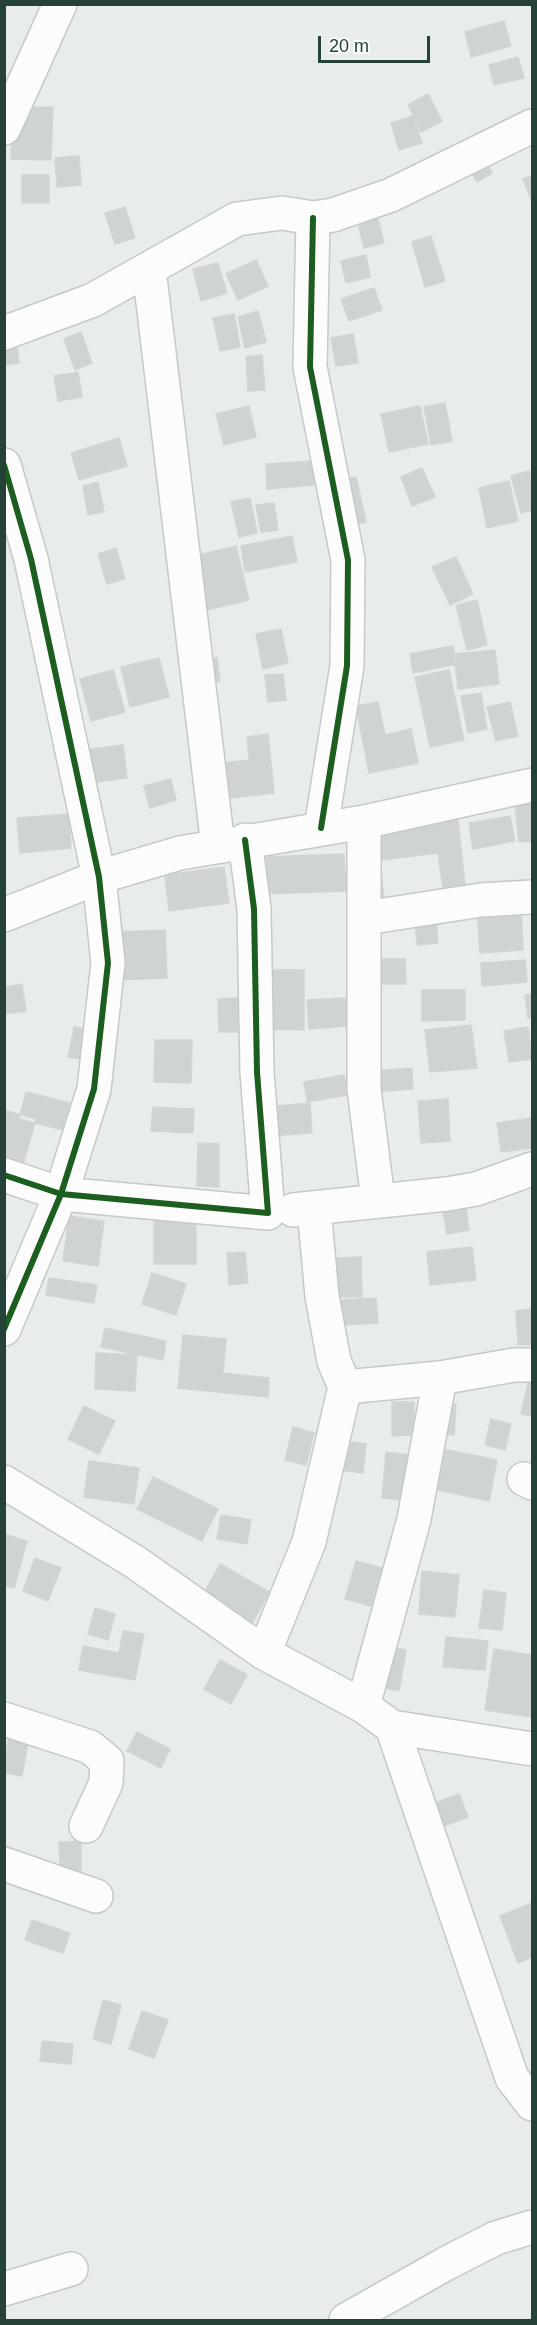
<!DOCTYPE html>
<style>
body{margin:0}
#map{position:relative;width:537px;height:2325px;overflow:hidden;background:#e8edeb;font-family:Arial,sans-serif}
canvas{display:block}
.frame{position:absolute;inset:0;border:6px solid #24423a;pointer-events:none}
.scale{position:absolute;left:318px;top:36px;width:112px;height:27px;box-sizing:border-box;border:3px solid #24423a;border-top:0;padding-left:8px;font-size:18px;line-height:21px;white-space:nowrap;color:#24423a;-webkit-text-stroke:4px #f7fbf9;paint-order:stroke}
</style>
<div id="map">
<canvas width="537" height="2325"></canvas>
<div class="frame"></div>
<div class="scale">20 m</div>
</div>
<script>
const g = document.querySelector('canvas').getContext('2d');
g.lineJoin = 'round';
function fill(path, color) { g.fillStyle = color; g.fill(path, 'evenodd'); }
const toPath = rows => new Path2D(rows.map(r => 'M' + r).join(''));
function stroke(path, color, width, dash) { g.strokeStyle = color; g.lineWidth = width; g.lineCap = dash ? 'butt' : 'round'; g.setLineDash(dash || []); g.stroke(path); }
const building = toPath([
 [504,21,511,46,471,57,465,32,504,21],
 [518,57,524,78,494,85,489,65,518,57],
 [428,94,442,121,421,132,408,105,428,94],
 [12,107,53,107,51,160,11,159,12,107],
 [413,116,422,143,399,150,391,123,413,116],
 [475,145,492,173,477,182,461,154,475,145],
 [79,156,81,185,57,187,55,158,79,156],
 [22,175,49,175,49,203,22,203,22,175],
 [532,176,532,203,523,179,532,176],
 [125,207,135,238,115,244,105,213,125,207],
 [377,215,384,243,364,248,357,219,377,215],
 [431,236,445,281,425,287,412,242,431,236],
 [366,255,370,277,346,283,341,261,366,255],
 [256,260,268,286,238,300,226,274,256,260],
 [218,263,227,293,201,301,193,269,218,263],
 [374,288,382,310,349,321,341,299,374,288],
 [258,311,266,342,245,348,238,317,258,311],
 [234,314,240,347,220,351,213,318,234,314],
 [15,327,19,363,4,365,4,329,15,327],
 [81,332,92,363,75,370,64,339,81,332],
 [353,334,358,363,336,366,331,338,353,334],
 [262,355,265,390,248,391,246,357,262,355],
 [78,372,82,397,58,401,54,376,78,372],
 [445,403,452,441,431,445,424,407,445,403],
 [249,406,256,437,224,445,216,414,249,406],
 [420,406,428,444,389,452,381,414,420,406],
 [119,438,127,466,79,480,71,453,119,438],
 [313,461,315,485,267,489,266,464,313,461],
 [422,468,435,497,412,506,401,477,422,468],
 [529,471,532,486,532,510,521,513,511,476,529,471],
 [356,477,366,522,348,526,338,481,356,477],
 [509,481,518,521,487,528,479,488,509,481],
 [98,482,104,512,88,515,83,486,98,482],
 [250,498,257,533,239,537,231,502,250,498],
 [274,503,278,530,261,532,256,505,274,503],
 [292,536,297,562,245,572,241,546,292,536],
 [236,546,249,600,203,611,190,557,236,546],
 [116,548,125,579,107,584,98,554,116,548],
 [456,557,473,594,450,605,432,567,456,557],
 [477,600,487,645,467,650,456,605,477,600],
 [281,629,288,663,263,669,256,634,281,629],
 [453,646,457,664,413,673,410,654,453,646],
 [495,650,499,684,458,689,454,654,495,650],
 [159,658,169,697,130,707,121,667,159,658],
 [217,658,220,681,199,684,194,661,217,658],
 [113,670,125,712,91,721,80,679,113,670],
 [449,670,464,740,430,747,415,677,449,670],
 [283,674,286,700,268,702,265,675,283,674],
 [481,693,487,729,468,733,461,696,481,693],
 [378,702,385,735,411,729,418,763,369,773,356,706,378,702],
 [510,702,518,736,496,741,487,707,510,702],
 [268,734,274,793,216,800,213,764,249,760,247,737,268,734],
 [123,745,127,778,81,784,77,751,123,745],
 [171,779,176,800,150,808,144,786,171,779],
 [532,803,532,841,519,842,515,805,532,803],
 [69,814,71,848,20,853,17,818,69,814],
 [510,816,515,841,473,849,469,823,510,816],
 [458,820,465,886,443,889,438,853,380,860,384,899,366,901,358,832,458,820],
 [344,854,346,891,265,894,264,857,344,854],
 [224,867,229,903,169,911,165,875,224,867],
 [521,904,523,950,480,953,477,907,521,904],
 [436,914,438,943,417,945,415,915,436,914],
 [165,930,167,978,116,980,114,932,165,930],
 [363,959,405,959,406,984,363,984,363,959],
 [525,960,527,982,482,986,481,963,525,960],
 [260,970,304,970,304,1030,260,1029,260,970],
 [22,984,26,1011,4,1014,4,987,22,984],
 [422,990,465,990,465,1020,422,1021,422,990],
 [532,994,532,1017,528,1018,525,995,532,994],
 [239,998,240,1032,219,1032,218,999,239,998],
 [345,998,347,1026,309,1029,307,1000,345,998],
 [471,1025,477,1068,430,1072,425,1030,471,1025],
 [74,1027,91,1030,86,1060,68,1057,74,1027],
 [528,1027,532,1059,509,1062,504,1031,528,1027],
 [155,1040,192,1040,191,1083,154,1082,155,1040],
 [412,1068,413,1089,363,1093,361,1072,412,1068],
 [344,1075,347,1095,307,1102,304,1082,344,1075],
 [26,1092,70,1103,63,1130,19,1119,26,1092],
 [448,1099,450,1141,421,1143,418,1101,448,1099],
 [310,1103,312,1133,270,1136,267,1107,310,1103],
 [153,1107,194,1109,193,1133,151,1131,153,1107],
 [4,1110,36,1119,22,1169,4,1164,4,1110],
 [532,1118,532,1148,501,1152,497,1123,532,1118],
 [198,1143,219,1144,219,1187,197,1186,198,1143],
 [466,1208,469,1230,447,1234,443,1212,466,1208],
 [69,1216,104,1221,98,1266,63,1261,69,1216],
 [154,1220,196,1220,196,1264,154,1264,154,1220],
 [472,1247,476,1280,430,1285,427,1252,472,1247],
 [245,1252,248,1283,229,1285,227,1253,245,1252],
 [361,1257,362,1297,339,1297,337,1258,361,1257],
 [152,1273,186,1284,176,1315,142,1304,152,1273],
 [49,1278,97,1285,94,1303,46,1295,49,1278],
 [376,1298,378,1323,342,1325,341,1300,376,1298],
 [532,1309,532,1344,518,1345,516,1311,532,1309],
 [105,1328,166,1341,163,1360,101,1347,105,1328],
 [183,1335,226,1339,223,1373,269,1378,268,1397,178,1388,183,1335],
 [96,1353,137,1355,135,1391,95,1389,96,1353],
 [530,1374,532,1375,532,1416,521,1414,530,1374],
 [392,1402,414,1402,414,1435,392,1436,392,1402],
 [438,1403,456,1404,454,1435,436,1434,438,1403],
 [84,1406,115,1421,99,1454,68,1439,84,1406],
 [491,1419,511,1424,505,1450,485,1445,491,1419],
 [293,1427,314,1433,306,1465,285,1460,293,1427],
 [344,1441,366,1444,363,1473,340,1470,344,1441],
 [438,1448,497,1460,489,1501,429,1488,438,1448],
 [386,1452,410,1455,407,1500,382,1498,386,1452],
 [89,1461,139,1468,134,1504,84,1497,89,1461],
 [153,1477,218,1509,202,1541,137,1509,153,1477],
 [221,1515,251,1520,247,1544,217,1539,221,1515],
 [4,1534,27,1541,14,1588,4,1585,4,1534],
 [35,1558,61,1568,48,1601,23,1591,35,1558],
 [356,1561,382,1568,371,1606,345,1599,356,1561],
 [220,1564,269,1592,253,1622,203,1595,220,1564],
 [422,1571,459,1575,455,1617,419,1614,422,1571],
 [484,1590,506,1593,502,1630,479,1628,484,1590],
 [95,1608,115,1614,108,1640,88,1634,95,1608],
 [123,1631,144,1634,135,1680,79,1670,83,1646,119,1653,123,1631],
 [446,1637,488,1641,485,1670,443,1667,446,1637],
 [381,1645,406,1650,399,1691,374,1686,381,1645],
 [494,1649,532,1655,532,1717,485,1710,494,1649],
 [220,1660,247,1675,231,1704,204,1689,220,1660],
 [9,1732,29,1736,22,1776,4,1773,9,1732],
 [137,1732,170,1749,161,1768,127,1751,137,1732],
 [459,1794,468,1817,444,1826,435,1803,459,1794],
 [81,1841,81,1871,60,1871,59,1842,81,1841],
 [532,1903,532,1957,518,1963,500,1916,532,1903],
 [32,1920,70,1933,63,1953,25,1940,32,1920],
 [103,2000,121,2005,111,2044,93,2039,103,2000],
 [142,2011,168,2020,154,2058,129,2049,142,2011],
 [42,2041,73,2044,71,2064,40,2061,42,2041]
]);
const minor = toPath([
 [4,128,60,4],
 [313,218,310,367,348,560,347,666,321,828],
 [149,269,218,846],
 [4,333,93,300,237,219,282,213,313,218,333,215,391,195,532,126],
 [4,465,31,559,99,877,108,963,94,1089,61,1194,4,1175],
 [364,822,364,1089,378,1200],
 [4,915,99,877,180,853,364,822,532,785],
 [365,918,481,900,532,897],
 [293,1210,447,1194,476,1189,532,1169],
 [4,1329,61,1194,268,1213,257,1072,254,909,245,840],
 [345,1387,440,1378,514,1365,532,1365],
 [524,1479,532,1483],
 [4,1482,135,1562,264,1653,363,1706,392,1727,532,1749],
 [264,1653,309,1542,345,1387,334,1361,322,1296,314,1208],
 [363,1706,414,1519,440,1378],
 [4,1719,90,1747,107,1761,106,1783,86,1826],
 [392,1727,512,2078,532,2104],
 [4,1864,96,1896],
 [4,2289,71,2269],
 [346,2320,447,2263,496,2238,532,2227]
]);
const cycleway = toPath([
 [313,218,310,367,348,560,347,666,321,828],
 [4,465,31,559,99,877,108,963,94,1089,61,1194,4,1175],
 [4,1329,61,1194,268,1213,257,1072,254,909,245,840]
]);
fill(building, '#cfd4d2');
stroke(building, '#d1d6d4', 1.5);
stroke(minor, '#c5cac8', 36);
stroke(minor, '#fcfcfc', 33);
stroke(cycleway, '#1b5e20', 6);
</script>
